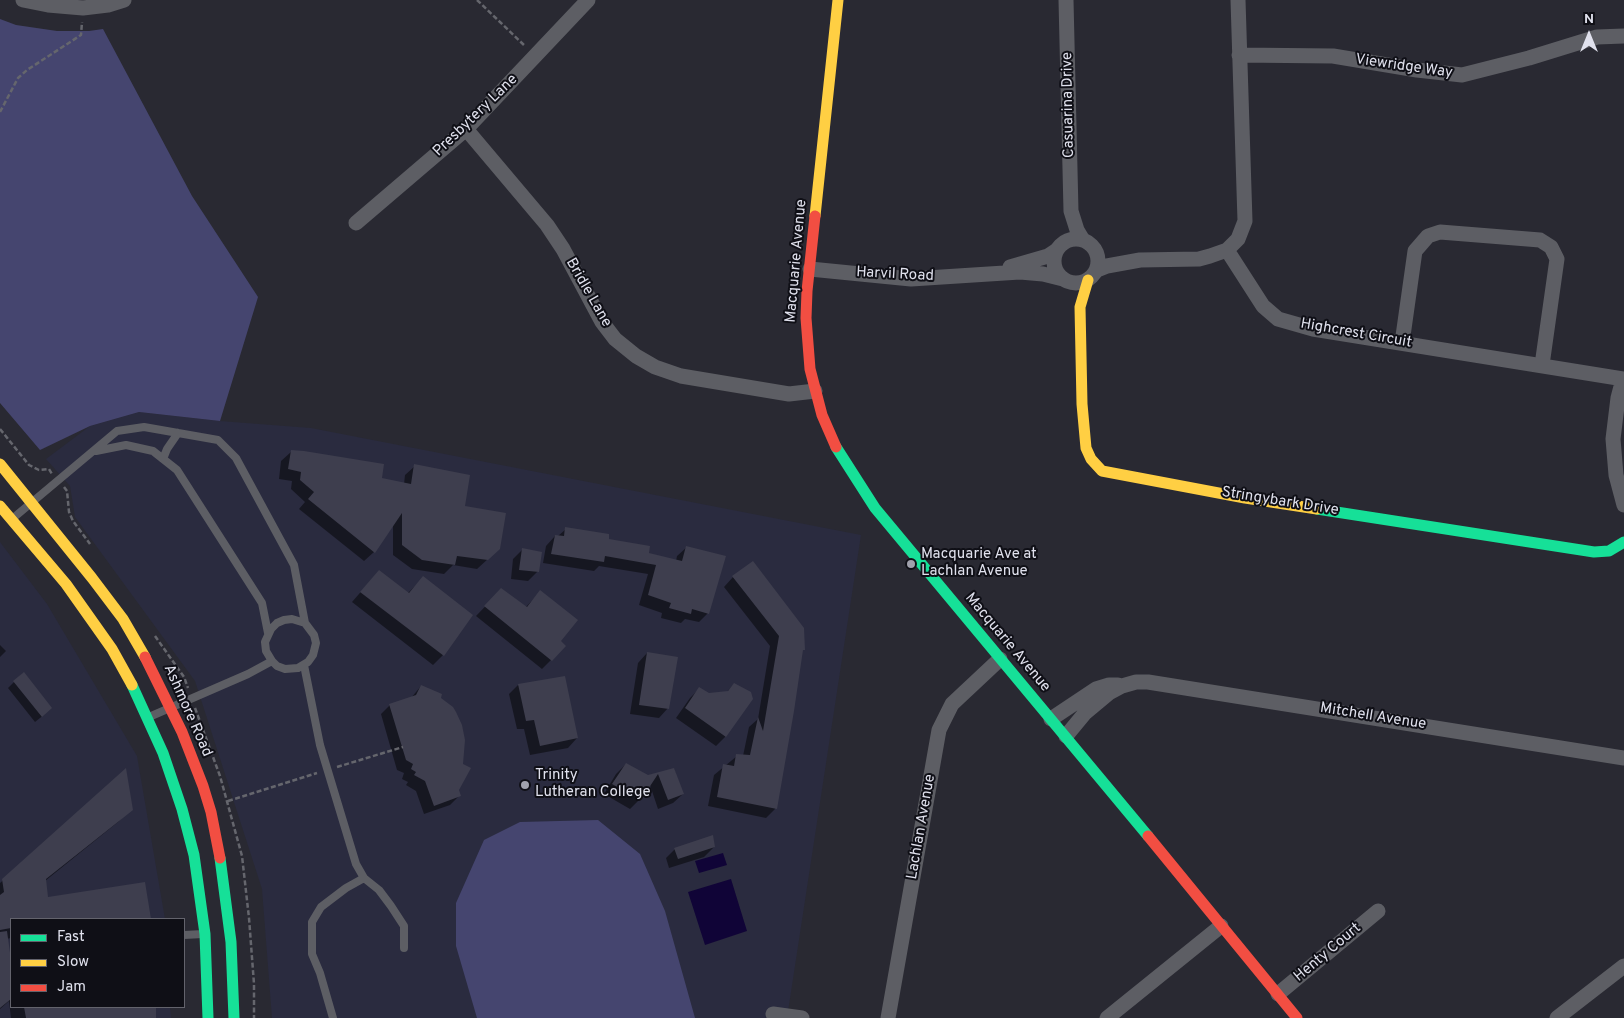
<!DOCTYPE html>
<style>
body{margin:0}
#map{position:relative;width:1624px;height:1018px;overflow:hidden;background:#292932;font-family:Overpass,sans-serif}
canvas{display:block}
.legend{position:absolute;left:10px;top:918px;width:175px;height:90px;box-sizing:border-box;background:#0f0f16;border:1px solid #63636c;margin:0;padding:6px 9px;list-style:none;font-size:15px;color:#e0e1ed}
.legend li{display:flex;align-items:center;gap:10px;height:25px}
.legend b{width:25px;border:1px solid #63636c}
.north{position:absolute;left:1564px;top:10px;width:50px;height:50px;-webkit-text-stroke:4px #0f0f16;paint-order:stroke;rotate:0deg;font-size:14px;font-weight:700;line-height:20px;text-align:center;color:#e0e1ed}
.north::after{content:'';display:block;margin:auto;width:18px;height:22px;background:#e0e1ed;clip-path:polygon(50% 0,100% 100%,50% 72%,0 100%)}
</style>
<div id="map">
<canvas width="1624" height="1018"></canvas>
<ul class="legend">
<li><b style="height:6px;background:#16e098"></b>Fast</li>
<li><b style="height:6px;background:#ffcf43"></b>Slow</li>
<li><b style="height:6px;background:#f24e42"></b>Jam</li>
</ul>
<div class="north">N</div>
</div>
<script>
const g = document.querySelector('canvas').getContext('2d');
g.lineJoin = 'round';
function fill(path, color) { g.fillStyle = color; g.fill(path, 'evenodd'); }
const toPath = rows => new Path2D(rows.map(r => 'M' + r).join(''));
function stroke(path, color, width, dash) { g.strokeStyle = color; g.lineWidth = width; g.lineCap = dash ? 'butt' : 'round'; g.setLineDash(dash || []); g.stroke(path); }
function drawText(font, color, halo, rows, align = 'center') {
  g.font = font + ' Overpass,sans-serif'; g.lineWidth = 4; g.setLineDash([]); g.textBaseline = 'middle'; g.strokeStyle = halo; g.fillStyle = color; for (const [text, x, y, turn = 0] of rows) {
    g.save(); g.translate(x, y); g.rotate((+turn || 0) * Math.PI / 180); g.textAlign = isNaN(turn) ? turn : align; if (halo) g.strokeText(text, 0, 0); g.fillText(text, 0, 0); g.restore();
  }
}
const built = toPath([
 [139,412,220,421,311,428,861,535,787,1018,272,1018,262,889,195,681,75,517,70,486,46,459,90,426],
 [0,542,47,604,137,756,165,919,11,919,11,1007,170,1007,171,1018,0,1018]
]);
const green = toPath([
 [0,19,16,25,57,31,89,31,103,29,192,196,258,297,220,421,139,412,90,426,40,450,0,403],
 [598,820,640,854,665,911,695,1018,477,1018,456,946,456,903,484,840,520,822]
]);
const water = toPath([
 [723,853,727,865,699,873,695,861],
 [731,879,747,931,705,945,688,892]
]);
const shadow = toPath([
 [291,452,380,479,404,484,405,475,415,466,463,507,489,558,477,569,453,565,444,574,412,569,393,555,393,524,374,552,364,561,299,509,305,502,291,489,292,481,279,479,281,461],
 [566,529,607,540,647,553,676,561,677,556,687,547,708,613,699,622,685,619,681,623,661,618,662,613,639,605,648,574,599,566,594,571,543,563,546,546,555,536,558,536],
 [522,550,538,571,528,581,511,579,513,559],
 [379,571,408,593,423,578,471,615,443,655,433,665,352,602],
 [733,577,801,652,775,809,766,818,708,806,714,775,737,756,743,756,749,727,758,719,770,646,724,587],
 [501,590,526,607,540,592,560,641,565,646,542,669,476,616],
 [0,645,6,651,0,657],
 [647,653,668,708,659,718,630,714,638,663],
 [23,673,45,714,35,722,8,688],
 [734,684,726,736,716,746,676,718,690,698,699,689,709,694,726,693],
 [518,685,577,738,568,748,530,755,524,729,517,729,509,694],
 [421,686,459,796,450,805,424,814,416,791,406,785,408,782,402,779,404,773,397,770,381,714,390,705,411,698],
 [626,764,648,776,674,769,683,794,673,803,658,809,650,785,640,799,630,809,604,794,616,774],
 [125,770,131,809,118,822,45,881,47,898,144,883,149,919,11,919,11,938,6,939,11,968,11,1007,155,1007,155,1018,11,1018,9,1001,0,1009,0,883],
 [714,847,704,857,669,868,666,858,675,849]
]);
const building = toPath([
 [291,450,304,451,384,464,382,478,411,484,414,464,470,475,465,506,506,513,500,549,488,560,457,556,455,565,422,560,402,545,402,513,375,553,308,499,314,492,300,480,301,472,288,469],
 [565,527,609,534,609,539,650,546,649,553,682,561,686,546,726,556,709,614,692,609,691,614,669,608,671,603,648,595,656,565,605,556,604,562,551,554,555,535,564,536],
 [522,548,542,552,539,572,519,570],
 [753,561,804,628,805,650,803,650,794,711,777,809,717,797,723,764,734,766,736,754,750,755,758,717,763,731,779,636,732,576],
 [379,570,409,593,423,576,473,615,444,656,360,592],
 [501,588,527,607,540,590,578,620,561,641,566,646,552,661,484,606],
 [647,652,678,657,669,709,639,705],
 [24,672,52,708,42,717,13,681],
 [565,676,578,738,540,746,534,720,526,721,518,684],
 [734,683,751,692,753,699,726,737,685,708,699,687,709,693,728,691],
 [421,685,442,694,441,698,453,707,456,712,462,725,465,740,463,764,471,768,459,790,461,796,434,806,425,781,414,775,416,772,411,769,413,764,406,760,389,704,416,695],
 [626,763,648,775,674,768,684,794,668,800,658,774,641,800,612,784],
 [126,768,133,810,46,879,48,897,145,882,151,919,11,919,11,928,0,930,0,895,4,892,2,879],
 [713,835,715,847,678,859,674,848],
 [7,931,11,960,11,999,0,1008,0,932],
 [24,1007,156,1007,156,1018,26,1018]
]);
const path = toPath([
 [477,0,525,46],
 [0,112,18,78,27,70,81,35,82,22],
 [0,429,29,465,39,470,49,469,52,474],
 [64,487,67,491,69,512,73,521,90,544],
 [155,636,184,677,188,688],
 [195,708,220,776,242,856,249,918,254,984,254,1018],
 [337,767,403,747],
 [228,801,317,773]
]);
const lane = toPath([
 [96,451,126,445,153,451,177,470,262,603,268,633],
 [163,459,167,449,178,433],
 [12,519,117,431,144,427,218,440,236,458,294,565,305,623,314,635,316,643,313,655,308,662,298,668,285,669,277,666,272,661,266,651,265,642,271,629,277,623,284,620,292,619,305,623],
 [304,665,320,745,356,864,364,878,379,890,391,906,404,926,404,948],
 [149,717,248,674,272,661],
 [184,935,203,934],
 [333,1018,320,973,312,954,312,922,321,907,346,888,364,878]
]);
const street = toPath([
 [23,0,48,5,83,8,108,5,124,0],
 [1066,0,1071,211,1077,230,1083,240],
 [1239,55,1333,56,1417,70,1462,75,1529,58,1597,37,1624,36],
 [466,129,547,225,563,249,602,322,615,339,636,356,655,367,681,376,789,394,815,391],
 [356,223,466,129,588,0],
 '1054 261a22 22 0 1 1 44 0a22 22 0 1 1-44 0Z',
 [1227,250,1263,306,1278,319,1313,329,1624,379],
 [1010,267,1048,256,1057,250],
 [810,269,911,279,1020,272,1043,274,1063,279],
 [1097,270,1107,266,1140,260,1199,259,1210,256,1227,250,1238,239,1245,221,1238,0],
 [1402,343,1415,251,1428,236,1440,232,1540,240,1551,247,1557,259,1542,365],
 [1623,379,1618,398,1613,439,1616,475,1624,505],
 [1051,719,1096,689,1109,685,1118,685],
 [1066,736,1085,713,1109,693,1122,686,1136,682,1148,682,1624,758],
 [1278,994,1378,911],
 [773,1014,802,1018],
 [888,1018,939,730,952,704,1000,659],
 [1107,1018,1221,926],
 [1557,1018,1624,966]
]);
const fast = toPath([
 [836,447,875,508,1148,836],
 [1317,509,1594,552,1609,551,1624,542],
 [132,685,163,753,182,809,194,855,205,934,208,1018],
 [220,858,231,942,234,1018]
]);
const slow = toPath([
 [815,216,838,0],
 [1088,280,1080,307,1082,404,1086,448,1091,459,1102,471,1245,498,1317,509],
 [0,464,92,578,123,619,145,657],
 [0,506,66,584,112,649,132,685]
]);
const jam = toPath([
 [815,216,807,291,806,318,810,369,822,415,836,447],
 [145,657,182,732,203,786,211,812,220,858],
 [1148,836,1297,1018]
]);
const markers = [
 [911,564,5,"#a0a1ac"],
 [525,785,5,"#a0a1ac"]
];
const streetNames = [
 ["Viewridge Way",1404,67,8],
 ["Casuarina Drive",1069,105,-91],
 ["Presbytery Lane",476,116,-44],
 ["Macquarie Avenue",797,261,-85],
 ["Harvil Road",895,275,3],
 ["Bridle Lane",588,293,60],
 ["Highcrest Circuit",1356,334,10],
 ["Stringybark Drive",1280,502,9],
 ["Macquarie Avenue",1007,643,50],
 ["Ashmore Road",187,711,66],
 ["Mitchell Avenue",1373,717,9],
 ["Lachlan Avenue",922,827,-80],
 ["Henty Court",1328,953,-40]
];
const poiNames = [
 ["Macquarie Ave at",921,555],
 ["Lachlan Avenue",921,572],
 ["Trinity",535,776],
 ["Lutheran College",535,793]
];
fill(built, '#2a2b3f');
fill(green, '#45456f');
fill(water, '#100437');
fill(shadow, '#0007');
fill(building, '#3e3e4e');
stroke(path, '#65666d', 2.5, [5, 2.5]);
stroke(lane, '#5d5e64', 8);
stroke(street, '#5d5e64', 15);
stroke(fast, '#16e098', 11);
stroke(slow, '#ffcf43', 11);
stroke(jam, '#f24e42', 11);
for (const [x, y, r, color] of markers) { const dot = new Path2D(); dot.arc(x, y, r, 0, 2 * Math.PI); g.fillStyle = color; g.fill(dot); stroke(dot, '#0f0f16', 2); }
drawText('15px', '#e0e1ed', '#0f0f16', streetNames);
drawText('15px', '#e0e1ed', '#0f0f16', poiNames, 'left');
</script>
